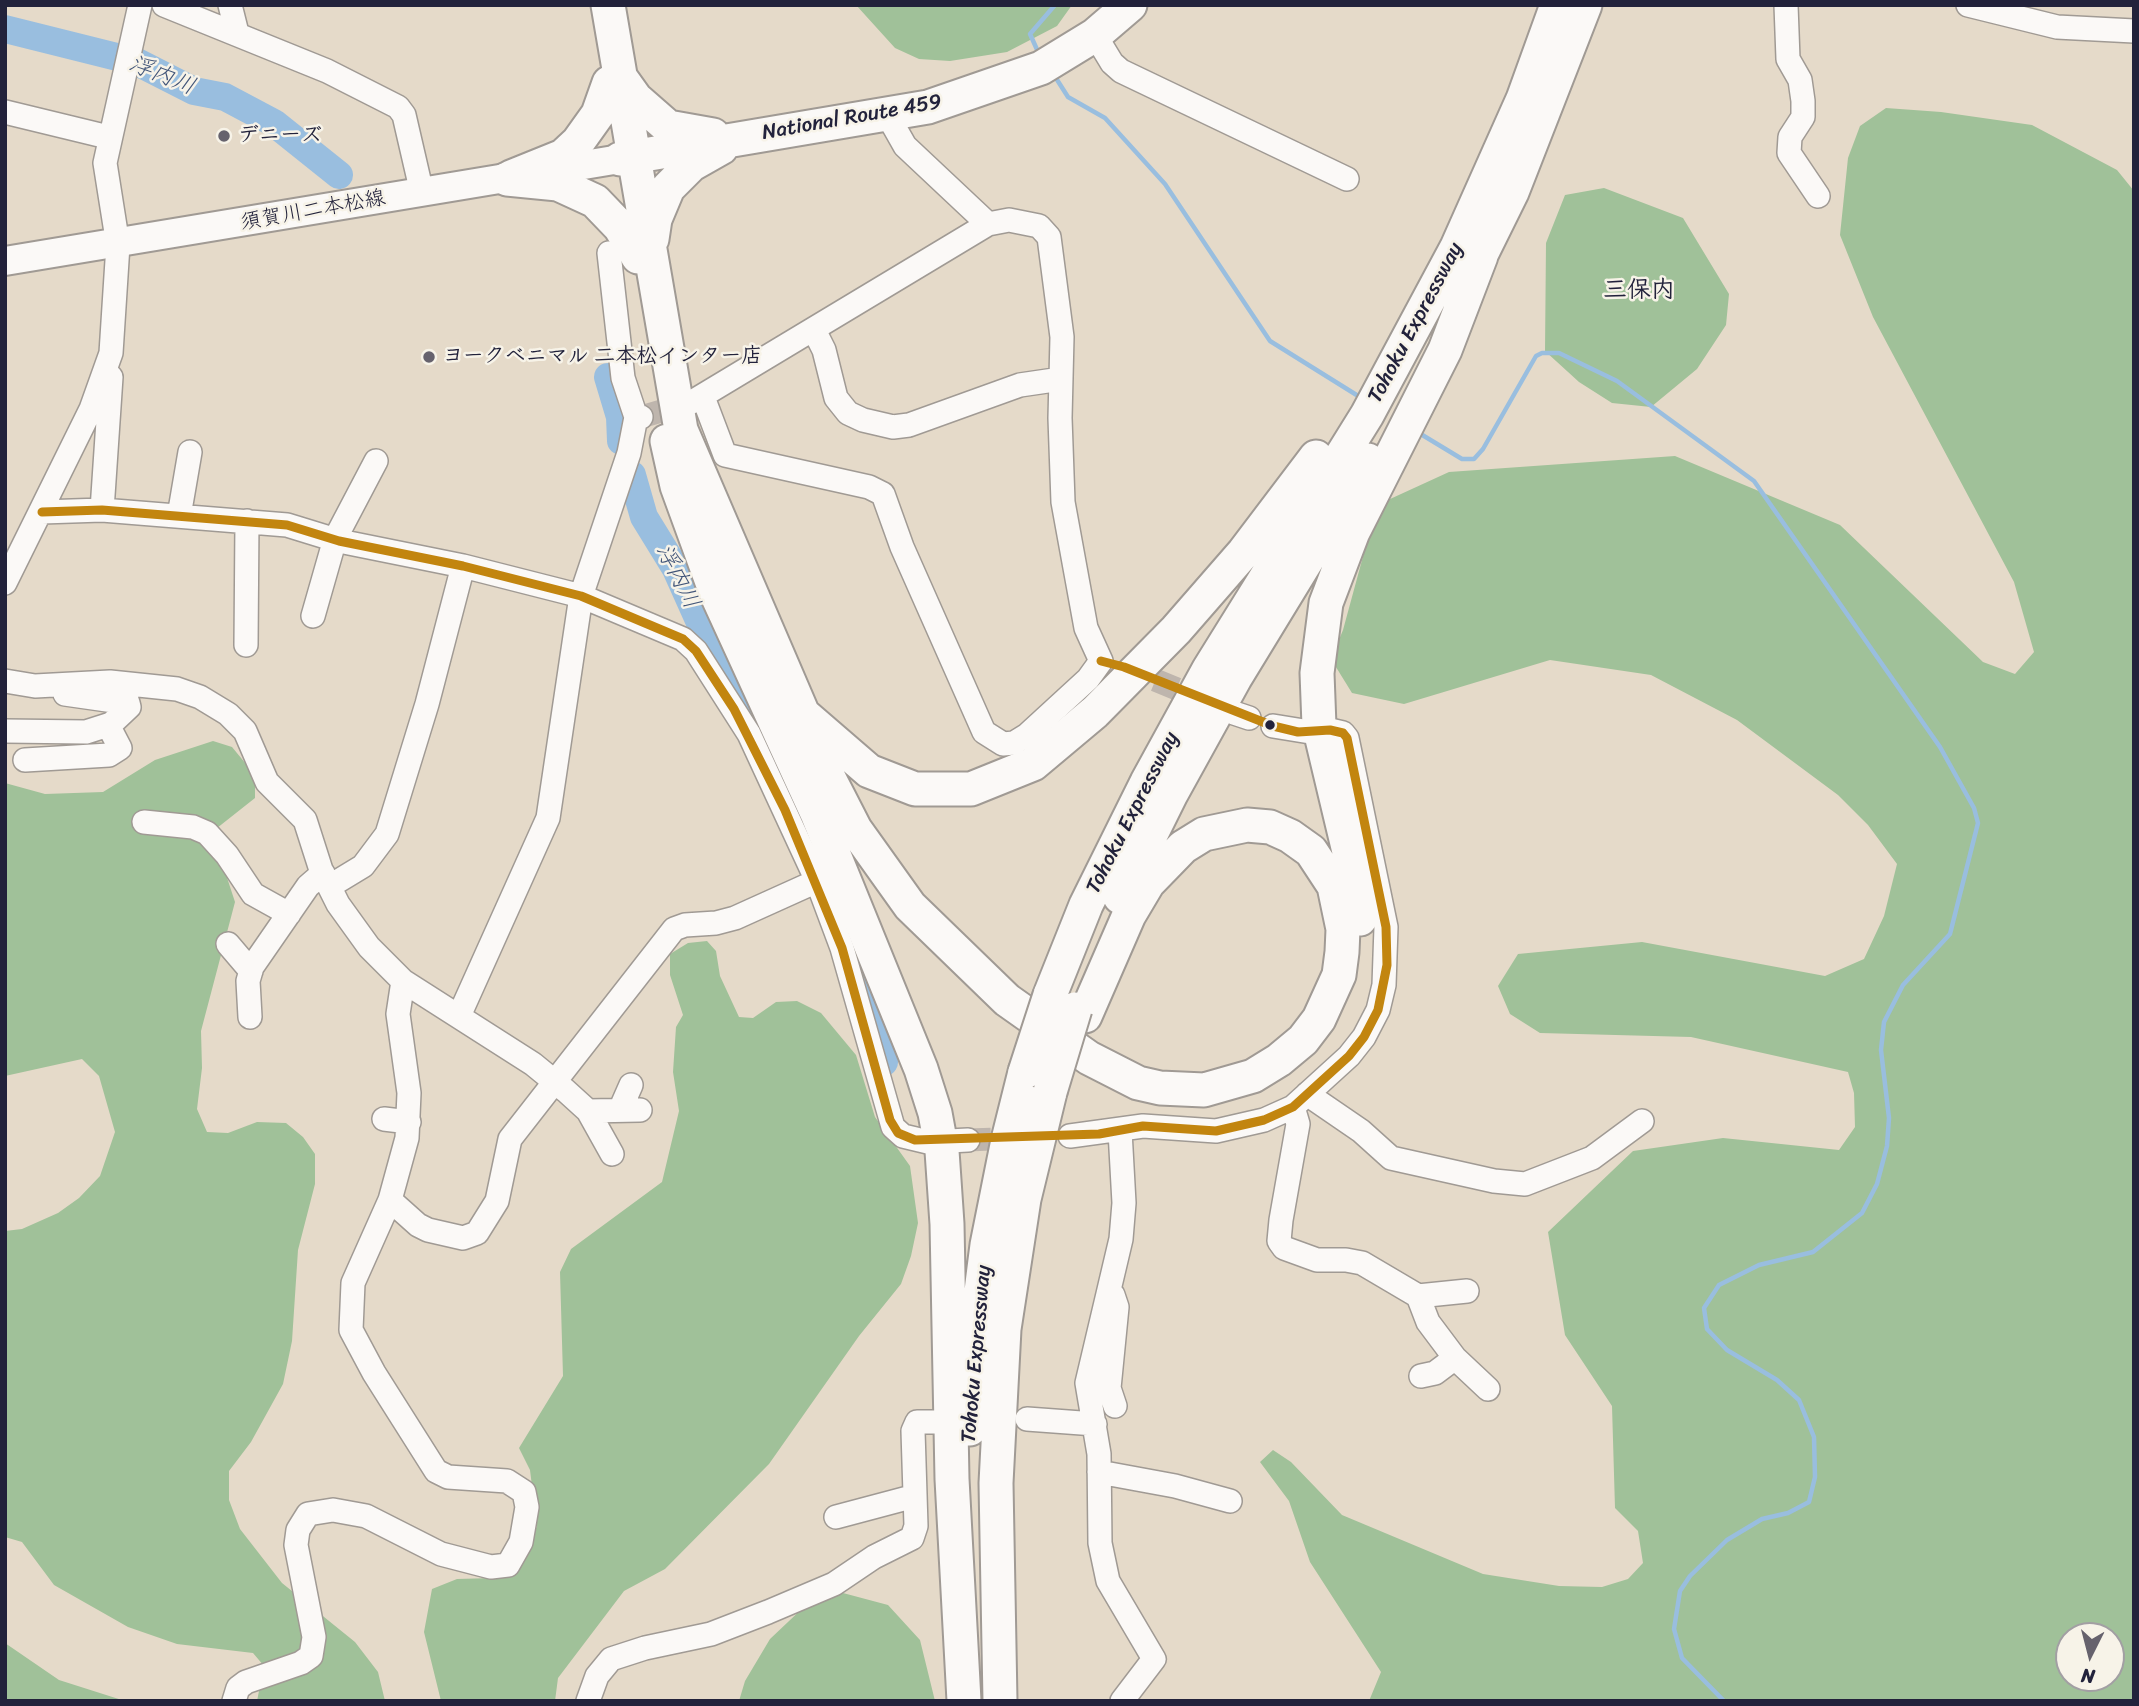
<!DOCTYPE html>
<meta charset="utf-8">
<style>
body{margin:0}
#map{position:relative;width:2139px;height:1706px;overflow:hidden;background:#e5dac9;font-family:Sriracha,sans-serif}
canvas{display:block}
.frame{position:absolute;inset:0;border:7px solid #22223b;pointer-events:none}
.north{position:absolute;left:2055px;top:1622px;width:70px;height:70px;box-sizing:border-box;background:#f7f3e8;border:2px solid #a29fa3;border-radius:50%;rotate:186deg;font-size:19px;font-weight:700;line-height:28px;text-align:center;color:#22223b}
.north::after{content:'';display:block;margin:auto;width:24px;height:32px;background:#66626d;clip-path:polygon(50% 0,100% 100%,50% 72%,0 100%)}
</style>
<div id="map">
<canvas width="2139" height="1706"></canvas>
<div class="frame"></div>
<div class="north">N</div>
</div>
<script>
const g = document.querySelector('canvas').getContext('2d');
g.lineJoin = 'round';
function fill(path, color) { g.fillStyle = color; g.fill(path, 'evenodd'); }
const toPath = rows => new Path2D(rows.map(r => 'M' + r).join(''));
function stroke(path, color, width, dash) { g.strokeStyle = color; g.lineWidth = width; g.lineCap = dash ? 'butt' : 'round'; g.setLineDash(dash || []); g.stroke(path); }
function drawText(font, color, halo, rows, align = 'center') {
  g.font = font + ' Sriracha,"Klee One",sans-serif'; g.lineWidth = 5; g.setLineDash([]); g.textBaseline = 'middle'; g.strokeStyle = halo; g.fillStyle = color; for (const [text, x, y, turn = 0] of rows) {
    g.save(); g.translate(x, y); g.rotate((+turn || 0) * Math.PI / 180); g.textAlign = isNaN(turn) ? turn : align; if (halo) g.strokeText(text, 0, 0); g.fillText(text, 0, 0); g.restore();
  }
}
const forest = toPath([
 [856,5,1072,5,1057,26,1007,52,950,61,919,59,895,48],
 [1886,108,1941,112,2032,125,2117,170,2134,191,2134,1701,1369,1701,1381,1672,1310,1562,1289,1501,1260,1462,1273,1450,1291,1462,1342,1515,1483,1574,1559,1586,1602,1587,1628,1579,1643,1563,1638,1531,1615,1508,1612,1406,1565,1335,1548,1232,1633,1151,1723,1138,1839,1150,1855,1127,1854,1093,1848,1072,1691,1037,1540,1033,1510,1014,1498,986,1518,954,1642,942,1825,976,1864,959,1884,916,1897,864,1868,825,1838,795,1737,720,1651,675,1550,660,1404,704,1352,693,1331,659,1343,630,1377,505,1449,472,1675,456,1840,525,1983,662,2015,674,2034,652,2014,582,1873,317,1840,235,1848,158,1860,126],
 [2069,1636,2111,1636,2111,1678,2069,1678],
 [1604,188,1683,218,1729,294,1726,325,1697,369,1651,407,1612,403,1579,382,1545,351,1546,243,1565,195],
 [213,741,232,747,246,764,255,780,255,798,212,832,235,902,201,1031,202,1068,197,1109,207,1132,228,1133,257,1122,286,1123,303,1137,315,1154,315,1184,298,1250,292,1341,283,1384,251,1442,229,1471,229,1500,240,1529,282,1583,355,1642,378,1672,385,1701,257,1701,264,1666,253,1653,177,1644,128,1627,54,1585,22,1542,5,1537,5,1231,22,1229,58,1213,79,1198,100,1176,115,1132,99,1076,82,1059,5,1076,5,783,45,794,103,792,155,760],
 [707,941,716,951,720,976,739,1017,753,1018,776,1002,797,1001,821,1013,856,1055,875,1117,910,1166,918,1223,911,1256,901,1284,859,1336,769,1464,665,1569,624,1591,558,1678,555,1701,441,1701,424,1632,432,1589,457,1579,493,1578,522,1558,537,1526,530,1470,519,1448,563,1376,560,1272,571,1249,662,1182,679,1111,673,1072,676,1027,683,1015,670,975,670,954,688,943],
 [843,1593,888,1605,920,1640,935,1701,739,1701,745,1681,770,1639,807,1604],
 [5,1643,59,1680,125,1701,5,1701]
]);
const stream = toPath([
 [1039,54,1030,34,1055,5],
 [1054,75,1068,97,1105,118,1165,184,1270,341,1363,399],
 [1419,433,1462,459,1474,459,1483,449,1536,356,1542,353,1559,353,1617,381,1754,481,1940,747,1974,808,1978,823,1950,934,1903,985,1884,1022,1881,1050,1889,1118,1887,1146,1877,1184,1862,1213,1813,1252,1759,1265,1719,1285,1704,1308,1707,1329,1727,1350,1777,1380,1799,1400,1814,1437,1815,1477,1809,1502,1788,1513,1762,1519,1727,1540,1690,1576,1680,1591,1674,1629,1682,1658,1724,1701]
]);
const river = toPath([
 [5,29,137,62,194,91,225,97,274,123,339,175],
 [608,377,620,417,621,441],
 [632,475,644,517,676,569,720,667,749,710,769,755],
 [849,939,868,993,884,1062]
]);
const minorTunnel = toPath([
 [641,417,689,403],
 [1124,667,1206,701],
 [968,1140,1021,1138]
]);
const minor = toPath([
 [164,5,327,71,398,107,404,115,422,193],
 [230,5,237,33],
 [1786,5,1788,59,1800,80,1803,101,1803,117,1790,137,1789,153,1818,196],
 [1968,5,2057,27,2134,31],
 [1095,35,1112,63,1121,71,1347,179],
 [5,112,108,137],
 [888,116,905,146,988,224],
 [609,253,623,378,636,417],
 [814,330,824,350,836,398,848,413,863,420,893,427,909,425,1020,385,1061,379],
 [692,402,988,224,1009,220,1039,226,1049,237,1062,337,1060,418,1063,502,1086,628,1101,661,1088,679,1027,735,1014,743,1003,744,984,732,902,547,883,494,869,487,725,455,703,397],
 [102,510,111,377],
 [42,512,102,510,287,525,339,541,463,566,581,596,683,639,696,651,749,734,817,881,842,948,893,1127,903,1136,928,1142],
 [179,516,190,452],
 [5,583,91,409,111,353,118,245,105,163,140,5],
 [313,616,335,539,376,461],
 [246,645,247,521],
 [5,681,35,686,110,682,177,689,200,697,228,714,245,731,267,782,305,820,321,870,338,904,369,947,403,981,533,1064,566,1091,588,1111,612,1154],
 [1234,713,1249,718],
 [1273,726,1310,732],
 [5,731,86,732,111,724,129,707,128,703,65,694],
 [25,760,109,755,120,748,108,725],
 [144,822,193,827,207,833,227,855,253,894,289,914],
 [330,886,363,866,387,834,427,704,463,566],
 [228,944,251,971],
 [459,1016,548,818,581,596,629,453,636,417,641,417],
 [250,1017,248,981,252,967,308,886,323,873],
 [1307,1094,1361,1131,1391,1158,1494,1181,1525,1184,1592,1158,1642,1121],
 [1293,1107,1298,1124,1281,1220,1279,1241,1284,1248,1317,1260,1346,1260,1362,1263,1418,1296,1428,1322,1455,1358,1488,1389],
 [620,1110,631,1085],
 [588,1111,640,1110],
 [384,1119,409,1122],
 [1120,1131,1124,1203,1121,1239,1087,1383,1099,1454,1100,1543,1108,1581,1154,1659,1122,1701],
 [1070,1136,1143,1126,1216,1131,1264,1120,1293,1107,1349,1056,1364,1037,1378,1010,1384,985,1386,927,1347,738,1343,733,1330,730],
 [949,1141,968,1140],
 [390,1200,418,1225,428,1230,463,1238,477,1233,497,1201,510,1139,674,929,685,925,716,923,735,918,817,881],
 [1113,1295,1117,1307,1109,1388,1115,1406],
 [1418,1296,1467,1291],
 [1421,1376,1435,1373,1455,1358],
 [1027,1419,1095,1424],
 [1099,1472,1175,1486,1230,1501],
 [836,1517,915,1496],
 [234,1701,238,1688,246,1682,301,1663,311,1656,314,1637,296,1545,298,1530,308,1514,333,1510,366,1516,441,1554,491,1567,508,1565,521,1542,527,1507,524,1492,507,1481,448,1477,436,1471,374,1373,351,1330,353,1283,390,1200,407,1138,409,1093,398,1014,403,981],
 [588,1701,597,1676,611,1659,645,1648,711,1634,768,1612,834,1584,874,1557,912,1538,916,1526,913,1431,917,1422,939,1422]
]);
const major = toPath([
 [5,261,620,159]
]);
const highway = toPath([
 [608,5,681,430,803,714,811,743,855,829,910,906,1007,1000,1089,1058,1138,1083,1160,1088,1204,1090,1253,1076,1279,1060,1303,1040,1319,1019,1339,975,1342,952,1343,929,1334,886,1311,851,1290,836,1270,827,1247,825,1204,834,1183,847,1148,883,1129,915,1085,1016],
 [621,78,636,99,668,127,713,135],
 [620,159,928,107,1041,68,1095,35,1130,5],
 [511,177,563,156,578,142,598,114,609,83],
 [507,179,558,184,595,201,620,227,638,257],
 [652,239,655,219,668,188,691,165,721,148],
 [1471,275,1512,192,1585,5],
 [667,441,677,486,716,593,817,813,921,1069,935,1113,942,1151,947,1224,952,1479,964,1701],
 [803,714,869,771,915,789,971,789,1033,764,1095,712,1176,630,1244,552,1316,457],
 [1120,897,1171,794,1235,678,1368,460],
 [1360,919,1355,877,1319,726,1317,673,1326,603,1353,532,1445,350,1481,256],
 [1050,995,1086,905,1147,782,1209,669,1367,415,1457,247,1523,99,1557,5],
 [970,1429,976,1330,987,1245,1008,1140,1025,1072],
 [1000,1701,996,1483,1004,1329,1024,1199,1050,1092]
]);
const highwayBridge = toPath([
 [1025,1072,1050,995],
 [1050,1092,1075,1009]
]);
const bus1 = toPath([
 [42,512,102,510,287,525,339,541,463,566,581,596,683,639,696,651,734,709,785,810,842,948,890,1120,898,1133,915,1140,1099,1134,1143,1126,1216,1131,1264,1120,1293,1107,1349,1056,1364,1037,1378,1010,1387,965,1386,927,1347,738,1343,733,1330,730,1298,732,1273,726,1124,667,1101,661]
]);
const markers = [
 [224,136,7,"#66626d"],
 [429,357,7,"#66626d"],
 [1270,725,6,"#22223b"]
];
const streetNames = [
 ["National Route 459",852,118,-10],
 ["須賀川二本松線",313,211,-10],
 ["Tohoku Expressway",1416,323,-62],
 ["Tohoku Expressway",1133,813,-63],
 ["Tohoku Expressway",977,1354,-85]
];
const poiNames = [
 ["デニーズ",238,136],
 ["ヨークベニマル 二本松インター店",443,357]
];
const waterNames = [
 ["浮内川",162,76,22],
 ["浮内川",677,577,63]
];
const quarterNames = [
 ["三保内",1639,291]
];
fill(forest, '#a0c199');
stroke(stream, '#99bedf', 4.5);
stroke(river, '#99bedf', 28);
stroke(minorTunnel, '#beb5ad', 23, [23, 11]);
stroke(minor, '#a09a94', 26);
stroke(major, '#a09a94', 32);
stroke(highway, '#a09a94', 37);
stroke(minor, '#fbf9f7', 23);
stroke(major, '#fbf9f7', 28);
stroke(highway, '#fbf9f7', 33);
stroke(highwayBridge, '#a09a94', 37, []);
stroke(highwayBridge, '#fbf9f7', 33);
stroke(bus1, '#c2850f', 9);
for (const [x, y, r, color] of markers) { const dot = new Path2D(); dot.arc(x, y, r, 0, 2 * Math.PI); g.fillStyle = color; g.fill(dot); stroke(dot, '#f7f3e8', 2.5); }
drawText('21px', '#22223b', '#f7f3e8', streetNames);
drawText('bold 21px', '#22223b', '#f7f3e8', poiNames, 'left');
drawText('italic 23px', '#405478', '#f7f3e8', waterNames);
drawText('bold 24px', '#22223b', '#f7f3e8', quarterNames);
</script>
